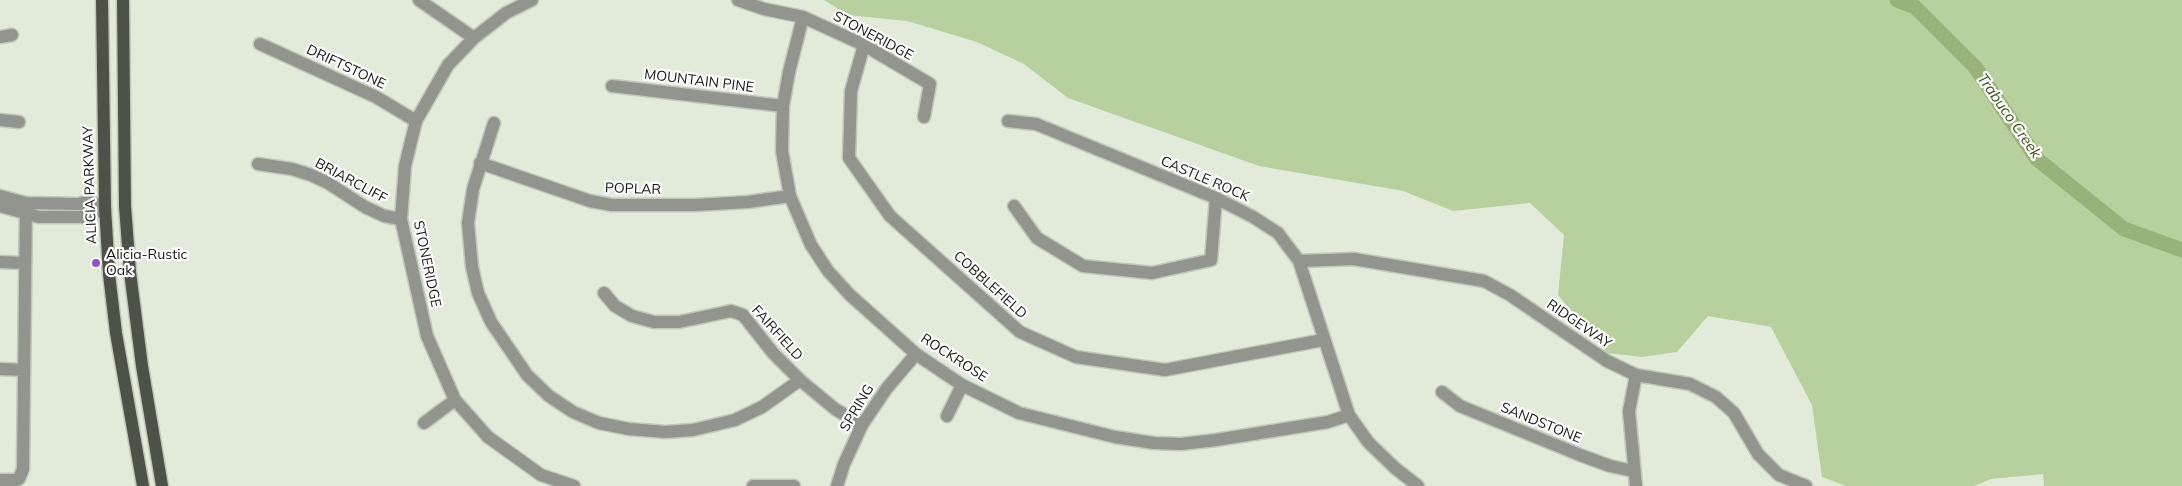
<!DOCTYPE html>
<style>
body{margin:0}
canvas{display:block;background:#e2eada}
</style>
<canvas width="2182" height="486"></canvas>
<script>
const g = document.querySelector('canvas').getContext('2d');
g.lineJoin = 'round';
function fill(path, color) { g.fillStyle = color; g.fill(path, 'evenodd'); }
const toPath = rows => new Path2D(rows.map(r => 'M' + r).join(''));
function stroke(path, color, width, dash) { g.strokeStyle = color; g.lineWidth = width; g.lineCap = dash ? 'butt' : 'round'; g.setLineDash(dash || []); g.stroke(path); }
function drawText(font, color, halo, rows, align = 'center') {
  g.font = font + ' Mulish,sans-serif'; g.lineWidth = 4.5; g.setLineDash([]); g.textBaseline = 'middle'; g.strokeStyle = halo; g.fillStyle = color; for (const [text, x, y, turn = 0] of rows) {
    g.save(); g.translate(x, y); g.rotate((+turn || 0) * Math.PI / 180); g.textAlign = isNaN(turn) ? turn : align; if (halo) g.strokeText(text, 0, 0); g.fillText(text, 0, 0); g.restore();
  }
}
const green = toPath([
 [824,0,2182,0,2182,486,2044,486,2043,474,1991,479,1974,486,1846,486,1822,477,1812,405,1771,327,1708,316,1677,352,1642,357,1607,353,1558,295,1564,235,1530,203,1453,211,1403,191,1259,166,1068,98,1024,64,977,42,907,21,848,15]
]);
const river = toPath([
 [1897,0,1915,7,1975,67,2037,159,2124,229,2182,250]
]);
const minor = toPath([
 [419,0,474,38],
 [532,0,506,13,474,38,448,65,416,121,405,166,401,219,427,336,455,400,488,437,541,475,574,486],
 [738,0,764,9,803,17,864,45,930,84,924,117],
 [803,17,789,72,783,106,782,151,790,196,811,245,828,271,850,295,916,354,962,385,1019,413,1115,437,1154,443,1181,444,1216,440,1328,422,1349,415],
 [0,37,12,35],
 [260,44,376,97,416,121],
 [864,45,851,91,849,158,890,216,1020,332,1076,357,1165,370,1323,340],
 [612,86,783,106],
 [0,120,19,122],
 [1008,121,1036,124,1216,198,1253,217,1278,233,1299,261,1349,415,1368,442,1395,468,1418,486],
 [494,123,473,189,468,223,472,267,478,293,491,322,527,375,549,396,573,412,599,423,629,429,665,432,693,430,735,420,762,407,800,380],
 [480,163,590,201,612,205,695,205,748,202,790,196],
 [258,164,292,169,311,175,328,183,365,207,384,216,401,219],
 [0,196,26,203,79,204,88,201,105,207],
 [0,206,39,217,88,217,105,207],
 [1014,206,1037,238,1083,266,1152,273,1211,260,1216,198],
 [1299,261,1354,259,1484,281,1510,295,1607,361,1636,375,1690,384,1716,397,1734,413,1758,454,1779,475,1806,486],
 [0,262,24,263],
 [604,293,615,306,632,316,654,322,679,322,731,311,743,315,773,353,800,380,835,409,862,425],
 [0,369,24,370],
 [1636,375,1629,411,1636,486],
 [1442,392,1460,406,1580,455,1610,466,1633,471],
 [947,416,962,385],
 [424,423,455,400],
 [0,480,16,480,19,479,23,469,26,203],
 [753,486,794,486],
 [837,486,844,464,862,425,887,388,916,354]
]);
const major = toPath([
 [102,0,105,207,109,274,116,333,143,486],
 [123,0,125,206,130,272,142,366,162,486]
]);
const markers = [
 [96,263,5,"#9552c6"]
];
const streetNames = [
 ["STONERIDGE",873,36,28],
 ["DRIFTSTONE",346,67,25],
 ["MOUNTAIN PINE",699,81,7],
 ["CASTLE ROCK",1205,179,23],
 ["BRIARCLIFF",351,181,28],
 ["ALICIA PARKWAY",90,185,-92],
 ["POPLAR",633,189,2],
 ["STONERIDGE",427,264,78],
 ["COBBLEFIELD",990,285,42],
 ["RIDGEWAY",1579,324,34],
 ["FAIRFIELD",777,333,48],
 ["ROCKROSE",954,358,33],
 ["SPRING",857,408,-59],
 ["SANDSTONE",1541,423,22]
];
const poiNames = [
 ["Alicia-Rustic",106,255],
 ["Oak",106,271]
];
const waterNames = [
 ["Trabuco Creek",2009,116,55]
];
fill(green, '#b8d09d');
stroke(river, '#98b27a', 15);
stroke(minor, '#c1c8ba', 15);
stroke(major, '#c1c8ba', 15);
stroke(minor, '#91958e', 12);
stroke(major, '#4c5247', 12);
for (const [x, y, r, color] of markers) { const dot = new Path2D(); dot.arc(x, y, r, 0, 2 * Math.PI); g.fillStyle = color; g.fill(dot); stroke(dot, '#fff', 2); }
drawText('14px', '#141711', '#fff', streetNames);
drawText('14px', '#141711', '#fff', poiNames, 'left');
drawText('italic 15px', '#395114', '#fff', waterNames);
</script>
